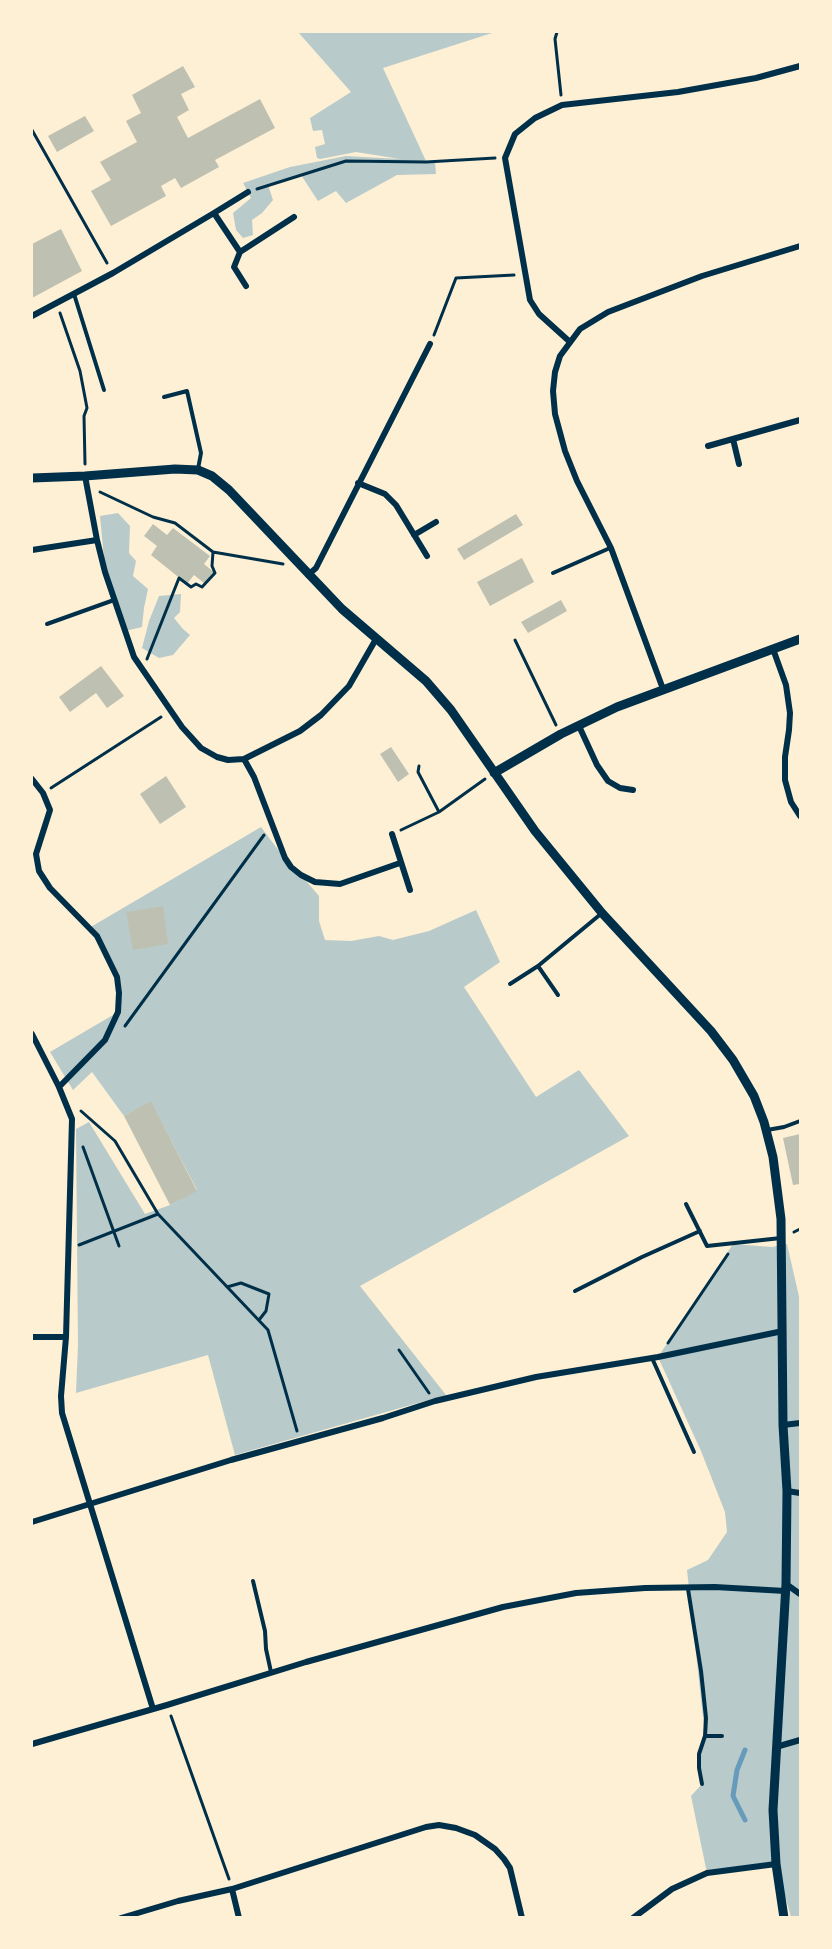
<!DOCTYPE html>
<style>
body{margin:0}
#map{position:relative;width:832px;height:1949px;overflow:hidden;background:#fdf0d5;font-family:"Fira Sans Condensed",sans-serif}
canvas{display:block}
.frame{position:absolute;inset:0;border:33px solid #fdf0d5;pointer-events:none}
</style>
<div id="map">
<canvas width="832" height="1949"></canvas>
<div class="frame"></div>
</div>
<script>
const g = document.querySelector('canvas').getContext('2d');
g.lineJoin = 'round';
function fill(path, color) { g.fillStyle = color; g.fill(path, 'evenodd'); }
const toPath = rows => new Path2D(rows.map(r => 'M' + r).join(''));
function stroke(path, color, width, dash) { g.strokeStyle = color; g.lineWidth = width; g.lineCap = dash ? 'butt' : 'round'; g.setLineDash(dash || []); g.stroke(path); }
const green = toPath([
 [298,32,495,32,383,68,426,161,435,162,436,174,397,175,346,203,336,191,318,201,301,175,268,185,273,200,262,213,252,220,253,235,243,238,236,230,233,213,251,198,243,183,290,167,346,156,400,159,356,152,320,159,317,158,315,147,325,144,322,130,313,131,310,118,351,92],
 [118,513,130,526,129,553,136,561,133,576,148,589,144,608,142,627,125,631,105,569,100,516],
 [181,594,180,612,174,618,183,629,190,635,173,655,159,658,142,648,149,621,159,596],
 [261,827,291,867,301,875,319,896,319,921,325,940,351,941,379,936,393,940,429,931,476,910,500,962,464,987,536,1097,579,1070,629,1136,360,1286,446,1395,235,1455,208,1355,76,1393,78,1345,76,1129,89,1122,145,1214,170,1205,197,1190,151,1102,124,1116,92,1072,73,1090,50,1052,118,1012,119,992,111,967,89,928],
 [733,1244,772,1247,787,1244,800,1301,800,1917,791,1917,776,1864,707,1873,691,1796,702,1784,699,1754,705,1736,687,1570,708,1560,727,1532,725,1512,701,1451,658,1357]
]);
const stream = toPath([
 [745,1750,737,1770,733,1796,745,1820]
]);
const building = toPath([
 [183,66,195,87,181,94,189,110,177,117,188,138,260,99,275,128,215,160,219,167,181,188,175,178,161,186,166,196,111,226,91,191,111,180,100,162,137,142,126,121,141,113,132,95],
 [85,116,94,131,57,152,48,136],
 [61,229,82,271,32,298,32,244],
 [516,514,523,525,464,560,457,549],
 [153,524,167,535,173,528,210,556,204,564,215,573,204,583,194,575,187,584,151,555,157,546,144,536],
 [522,558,534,582,490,606,477,582],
 [561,600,567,611,528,633,521,622],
 [101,666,124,696,107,708,96,693,70,712,59,697],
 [391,747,409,774,398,782,380,754],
 [166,776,186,807,160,824,140,794],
 [163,906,168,944,133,950,126,912],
 [151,1101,197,1191,170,1205,124,1116],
 [800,1134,800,1184,793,1185,783,1138]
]);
const path = toPath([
 [557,32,555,39,561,95],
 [32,130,107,263],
 [257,189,346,161,426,162,495,158],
 [60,313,80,371,87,408,84,416,85,464],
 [434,335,456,278,514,275],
 [100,492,153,517,175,523,213,552,283,564],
 [515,640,556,725],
 [147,659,179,578,191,587,196,584,202,587,215,573,212,566,213,552],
 [419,766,418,772,439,812],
 [51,788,161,717],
 [401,830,439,812,485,779],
 [125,1026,264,835],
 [81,1111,115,1141,158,1214,268,1330,297,1431],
 [83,1147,119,1246],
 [794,1232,800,1229],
 [79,1245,158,1214],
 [227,1287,241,1283,269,1294,266,1311,259,1320],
 [668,1343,728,1254],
 [399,1350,429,1393],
 [171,1716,229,1879]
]);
const service = toPath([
 [74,294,104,390],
 [164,397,187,391,201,453,198,469],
 [553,573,610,548],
 [47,624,114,600],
 [538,966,558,995],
 [510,984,538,966,602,913],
 [767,1130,784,1127,800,1121],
 [686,1204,707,1246,781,1238],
 [575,1291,642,1257,700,1231],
 [652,1358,694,1452],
 [253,1581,265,1631,266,1649,271,1672],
 [688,1589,701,1671,706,1718,705,1736,699,1754,699,1768,702,1784],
 [705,1736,722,1736]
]);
const minor = toPath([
 [214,213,248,192],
 [246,286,234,267,240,252,294,217],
 [32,316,113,273,214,213,240,252],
 [570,342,539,314,530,300,505,158,515,134,535,118,562,105,678,92,756,78,800,66],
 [733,439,739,464],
 [708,446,800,420],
 [85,476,97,540,105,572,134,657,182,727,201,748,217,757,228,760,244,759,300,731,321,715,349,686,376,639],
 [358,483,385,494,396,505,427,556],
 [414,535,436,522],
 [32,550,97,540],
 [308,575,316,568,430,344],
 [773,649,786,685,790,713,789,730,785,757,785,780,791,802,800,816],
 [663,689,611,548,577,481,565,451,555,414,553,391,555,372,560,356,580,329,608,312,702,276,800,246],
 [579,726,597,765,608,781,620,788,633,790],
 [244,759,254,777,285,858,291,867,301,875,315,882,340,884,400,863],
 [32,779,43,793,50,810,36,854,39,871,50,888,97,936,117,977,119,993,118,1012,105,1040,59,1087],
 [392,834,410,890],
 [32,1034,59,1087,72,1119,66,1337,61,1396,62,1413,153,1709],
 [32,1337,66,1337],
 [783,1425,800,1423],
 [787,1491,800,1493],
 [32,1522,231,1460,383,1418,435,1401,536,1377,658,1357,783,1331],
 [786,1584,800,1594],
 [32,1744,167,1705,306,1662,503,1607,576,1593,645,1588,715,1587,785,1591],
 [776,1747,800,1740],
 [232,1889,239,1918],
 [121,1918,178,1901,232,1889,426,1827,439,1825,456,1828,475,1835,495,1849,504,1859,510,1868,522,1918],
 [633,1918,672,1889,707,1873,776,1864]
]);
const tertiary = toPath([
 [32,478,85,476,175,469,198,470,212,476,229,490,342,609,426,681,451,710,535,831,602,913,711,1031,733,1060,754,1096,764,1122,773,1157,781,1219,783,1425,787,1491,786,1584,773,1810,776,1864,784,1918],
 [494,773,561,734,617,707,800,639]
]);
fill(green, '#b9caca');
stroke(stream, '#669bbc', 5);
fill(building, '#bec0b2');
stroke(path, '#003049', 3);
stroke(service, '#003049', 4);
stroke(minor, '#003049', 6);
stroke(tertiary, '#003049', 9);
</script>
